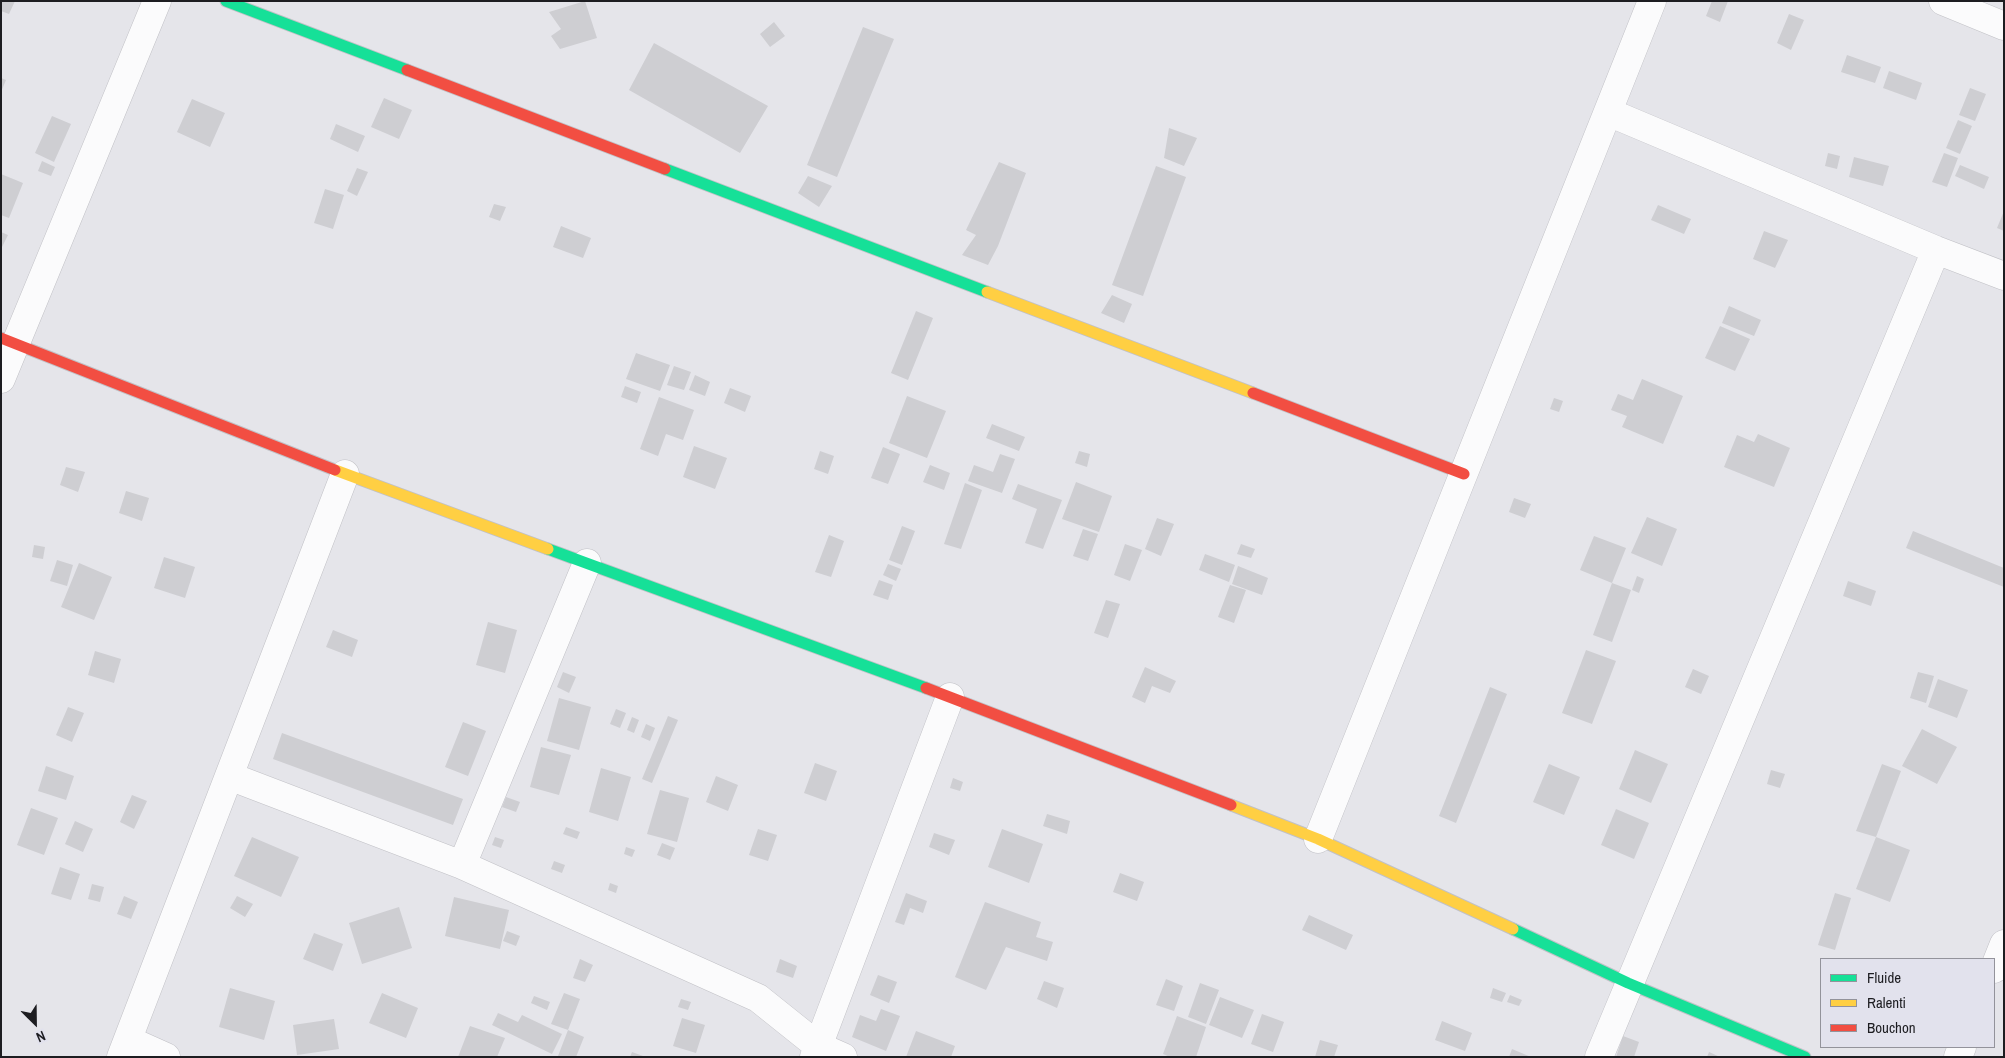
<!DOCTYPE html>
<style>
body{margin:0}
#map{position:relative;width:2005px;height:1058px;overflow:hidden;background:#e5e5ea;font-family:"Archivo Narrow",sans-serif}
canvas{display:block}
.frame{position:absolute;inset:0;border:2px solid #1d1d21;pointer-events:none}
.legend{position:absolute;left:1820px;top:958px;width:175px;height:90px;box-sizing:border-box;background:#e2e2ed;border:1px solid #93939b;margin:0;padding:6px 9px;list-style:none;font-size:15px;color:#1d1d21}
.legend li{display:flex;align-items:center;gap:10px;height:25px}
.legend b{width:25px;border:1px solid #93939b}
.north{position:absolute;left:10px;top:998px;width:50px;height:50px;-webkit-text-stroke:4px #e2e2ed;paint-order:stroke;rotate:157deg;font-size:14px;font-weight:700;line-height:20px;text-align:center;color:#1d1d21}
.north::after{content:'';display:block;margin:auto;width:18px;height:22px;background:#1d1d21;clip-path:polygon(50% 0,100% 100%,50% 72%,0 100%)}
</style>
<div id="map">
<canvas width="2005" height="1058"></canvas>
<div class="frame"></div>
<ul class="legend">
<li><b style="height:6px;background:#16e098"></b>Fluide</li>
<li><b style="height:6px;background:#ffcf43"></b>Ralenti</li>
<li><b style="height:6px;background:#f24e42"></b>Bouchon</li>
</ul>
<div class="north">N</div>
</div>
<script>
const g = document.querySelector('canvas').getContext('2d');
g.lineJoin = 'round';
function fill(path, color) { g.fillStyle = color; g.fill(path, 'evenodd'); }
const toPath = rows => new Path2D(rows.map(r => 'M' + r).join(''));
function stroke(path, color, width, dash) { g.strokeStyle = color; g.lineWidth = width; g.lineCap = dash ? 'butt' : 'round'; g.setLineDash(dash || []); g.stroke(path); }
const building = toPath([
 [1,1,15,1,9,14,1,11],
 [585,1,597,38,560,49,551,36,561,29,549,12],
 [1712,1,1728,1,1720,22,1706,16],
 [1789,14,1804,20,1791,50,1777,43],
 [774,22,785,36,770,47,760,34],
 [863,27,894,39,837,177,807,165],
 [654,43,768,106,740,153,629,90],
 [1847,55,1881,67,1875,83,1841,72],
 [1889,71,1922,83,1916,100,1883,88],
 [1,78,6,80,1,92],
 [1970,88,1986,94,1975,121,1959,115],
 [384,98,412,110,399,139,371,127],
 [192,99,225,113,210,147,177,132],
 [52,116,71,124,54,162,35,153],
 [1958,120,1972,126,1960,154,1946,148],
 [336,124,365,136,358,152,330,139],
 [1169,128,1197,138,1184,166,1164,158],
 [1828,153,1840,156,1837,169,1825,166],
 [1944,153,1958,158,1947,187,1932,182],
 [1854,157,1889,166,1883,186,1849,177],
 [42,161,55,167,51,176,38,171],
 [999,162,1026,173,998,246,988,265,962,255,976,235,966,230],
 [1960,165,1989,177,1984,189,1955,176],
 [1156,166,1186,177,1143,296,1112,285],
 [357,168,368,172,357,196,347,191],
 [1,174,23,183,9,218,1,215],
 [808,176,832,186,819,207,798,193],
 [325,189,344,195,333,229,314,223],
 [494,204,506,207,500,221,489,217],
 [1658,205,1691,219,1684,234,1651,220],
 [2004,211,2004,231,1997,228],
 [561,226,591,238,583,258,553,247],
 [1764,231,1788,240,1775,268,1753,259],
 [1,232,8,235,1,249],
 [1112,295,1132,304,1124,323,1101,313],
 [1729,306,1761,320,1754,336,1722,323],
 [916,311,933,318,908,380,891,373],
 [1720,326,1750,339,1735,371,1705,358],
 [636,353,670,365,660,391,626,379],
 [674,366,691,372,684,390,667,385],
 [695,375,710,382,705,396,689,390],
 [1642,379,1683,396,1663,444,1622,427,1627,416,1611,410,1618,394,1633,400],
 [625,386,641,392,637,403,621,397],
 [730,388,751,396,745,412,724,403],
 [907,396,946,411,927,458,889,443],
 [659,397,694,410,683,440,666,434,658,456,640,449],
 [1554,398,1563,401,1559,412,1550,409],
 [992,424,1025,437,1019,451,986,438],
 [1758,434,1790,448,1774,487,1724,467,1737,435,1754,442],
 [694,446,727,458,715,489,683,477],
 [883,447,900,454,888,484,871,478],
 [820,451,834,456,828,474,814,469],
 [1079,451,1090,454,1087,467,1075,463],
 [1000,454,1015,459,1002,493,968,481,974,465,993,472],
 [930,465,950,473,944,490,923,482],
 [66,467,85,472,78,492,60,485],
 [1076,482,1112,496,1099,532,1062,519],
 [965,483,982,490,961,549,944,544],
 [1018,484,1062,500,1043,549,1025,543,1037,509,1012,499],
 [126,491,149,498,142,521,119,513],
 [1514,498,1531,504,1525,518,1509,512],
 [1647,517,1677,529,1662,566,1631,553],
 [1157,518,1174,524,1161,556,1145,549],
 [902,526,915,531,902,565,889,560],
 [1083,529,1098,534,1088,561,1073,556],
 [1913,531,2004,568,2004,587,1906,548],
 [829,535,844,541,831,577,815,572],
 [1594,536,1626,548,1612,583,1580,570],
 [1125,544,1142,550,1130,581,1114,575],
 [1241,544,1255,549,1251,558,1237,554],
 [34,545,45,547,43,559,32,557],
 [1205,554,1235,565,1229,582,1199,570],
 [164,557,195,567,185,598,154,588],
 [57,560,73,565,67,586,50,581],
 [79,563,112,577,94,620,61,607],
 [888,564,901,569,896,581,883,575],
 [1238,566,1268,578,1262,595,1232,584],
 [1637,576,1644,579,1639,593,1632,590],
 [879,580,893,585,888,600,873,595],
 [1848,581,1876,591,1871,606,1843,596],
 [1612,583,1631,590,1612,642,1593,635],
 [1230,585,1246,590,1234,623,1218,617],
 [1106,600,1120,604,1108,638,1094,633],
 [488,622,517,630,505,673,476,665],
 [333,630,358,640,352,657,326,647],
 [1586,650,1616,661,1592,724,1562,713],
 [95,651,121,659,114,683,88,675],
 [1145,667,1176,681,1170,693,1152,686,1145,703,1132,697],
 [1693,669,1709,676,1701,694,1685,687],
 [563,672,576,677,569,693,557,687],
 [1918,672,1934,676,1926,703,1910,698],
 [1938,679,1968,690,1957,718,1928,707],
 [1490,687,1507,694,1456,823,1439,816],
 [559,698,591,707,579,750,547,741],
 [68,707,84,713,72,742,56,735],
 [616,709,626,713,620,728,610,724],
 [668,716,678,720,652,783,642,779],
 [632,717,639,720,634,733,627,730],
 [463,722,486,731,468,776,445,767],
 [646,724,655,728,650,741,641,737],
 [1922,729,1957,747,1937,784,1902,766],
 [282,733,463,799,453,825,273,759],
 [541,747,571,755,559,795,530,787],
 [1635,750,1668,764,1651,803,1619,789],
 [815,763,837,771,826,801,804,793],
 [1549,764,1580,777,1564,815,1533,802],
 [1882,764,1901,771,1876,837,1856,831],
 [46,766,74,776,66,800,38,791],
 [601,768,631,777,618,821,589,812],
 [1771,770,1785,774,1780,788,1767,784],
 [716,776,738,785,728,811,706,802],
 [953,778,963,782,960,791,950,788],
 [660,790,689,798,677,842,647,834],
 [132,795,147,801,134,829,120,822],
 [506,797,520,802,516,812,502,807],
 [31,808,58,818,44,855,17,845],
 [1616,809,1649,823,1634,859,1601,845],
 [1047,814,1070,821,1067,834,1043,826],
 [75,821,93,829,83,852,65,844],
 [566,827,580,832,577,839,563,834],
 [758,829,777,835,768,861,749,855],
 [1002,829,1043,844,1029,883,988,867],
 [934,833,955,840,949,855,929,847],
 [252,837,299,857,281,897,234,876],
 [495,837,504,840,501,848,492,845],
 [1876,837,1910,850,1890,902,1856,889],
 [662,843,675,848,670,860,657,855],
 [626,847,635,850,632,857,624,854],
 [554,861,565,865,562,873,551,869],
 [60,867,80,874,71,900,51,894],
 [1120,873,1144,882,1137,901,1113,892],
 [610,883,618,886,616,893,608,890],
 [92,884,104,887,100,902,88,899],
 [906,893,927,901,923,913,910,908,904,925,895,922],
 [1835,893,1851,898,1835,950,1818,945],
 [124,896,138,902,131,919,117,914],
 [237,896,253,904,245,917,230,908],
 [454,897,509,910,500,949,445,936],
 [985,902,1041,922,1036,937,1053,942,1047,961,1006,947,986,990,955,977],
 [399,907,412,948,362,964,349,923],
 [1309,915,1353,935,1346,950,1302,930],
 [507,931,520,936,516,946,503,941],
 [314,933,343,944,333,971,303,959],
 [580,959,593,965,585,982,573,978],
 [780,959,797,966,793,978,776,972],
 [878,975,897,982,889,1003,870,995],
 [1166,979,1183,986,1174,1011,1156,1005],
 [1044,981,1064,988,1057,1008,1037,999],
 [1200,983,1219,990,1206,1024,1188,1017],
 [230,988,275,1001,264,1040,219,1027],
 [1493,988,1506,993,1502,1002,1490,998],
 [382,993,418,1008,406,1038,369,1023],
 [564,993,580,999,568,1030,551,1024],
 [1510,995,1522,1000,1519,1006,1507,1002],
 [534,996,550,1002,547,1010,531,1003],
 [1220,997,1254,1010,1242,1038,1209,1025],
 [681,999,691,1002,688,1010,678,1007],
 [881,1009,900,1016,886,1051,852,1037,860,1015,876,1021],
 [498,1013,518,1022,522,1015,562,1034,552,1054,492,1025],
 [1262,1014,1284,1022,1273,1052,1251,1044],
 [1177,1016,1206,1027,1196,1057,1170,1057,1163,1054],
 [682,1018,705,1025,696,1053,673,1046],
 [334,1019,339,1049,297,1055,293,1025],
 [1442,1021,1472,1033,1465,1051,1435,1040],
 [470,1026,505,1038,497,1057,458,1057],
 [568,1030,584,1037,576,1057,558,1056],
 [916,1031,955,1046,951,1057,906,1057],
 [1623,1036,1639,1042,1634,1057,1616,1057],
 [1320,1040,1338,1045,1334,1057,1315,1057],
 [1512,1049,1531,1057,1509,1057],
 [632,1052,643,1056,643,1057,630,1057],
 [1709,1052,1720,1057,1707,1057]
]);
const street = toPath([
 [1943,1,2004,26],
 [1608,112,1936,250,2004,276],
 [1,379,157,1],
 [229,776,462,865,758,998,818,1046,843,1057],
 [1318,839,1652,1],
 [462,865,587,563],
 [1994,969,2004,944],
 [128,1040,166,1057],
 [121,1057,345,474],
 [814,1057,950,697],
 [1599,1057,1936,250],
 [1958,1057,1962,1047]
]);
const fast = toPath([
 [226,1,407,70],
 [665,169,987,292],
 [548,549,926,688],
 [1513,929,1628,983,1805,1057]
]);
const slow = toPath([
 [987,292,1253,393],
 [335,470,548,549],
 [1231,805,1318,839,1513,929]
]);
const jam = toPath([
 [407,70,665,169],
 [1,338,335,470],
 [1253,393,1464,474],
 [926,688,1231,805]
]);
fill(building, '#ceced2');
stroke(street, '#c1c1c6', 29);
stroke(fast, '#c1c1c6', 13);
stroke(slow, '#c1c1c6', 13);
stroke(jam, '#c1c1c6', 13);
stroke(street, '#fbfbfc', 28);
stroke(fast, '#16e098', 11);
stroke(slow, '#ffcf43', 11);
stroke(jam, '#f24e42', 11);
</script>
